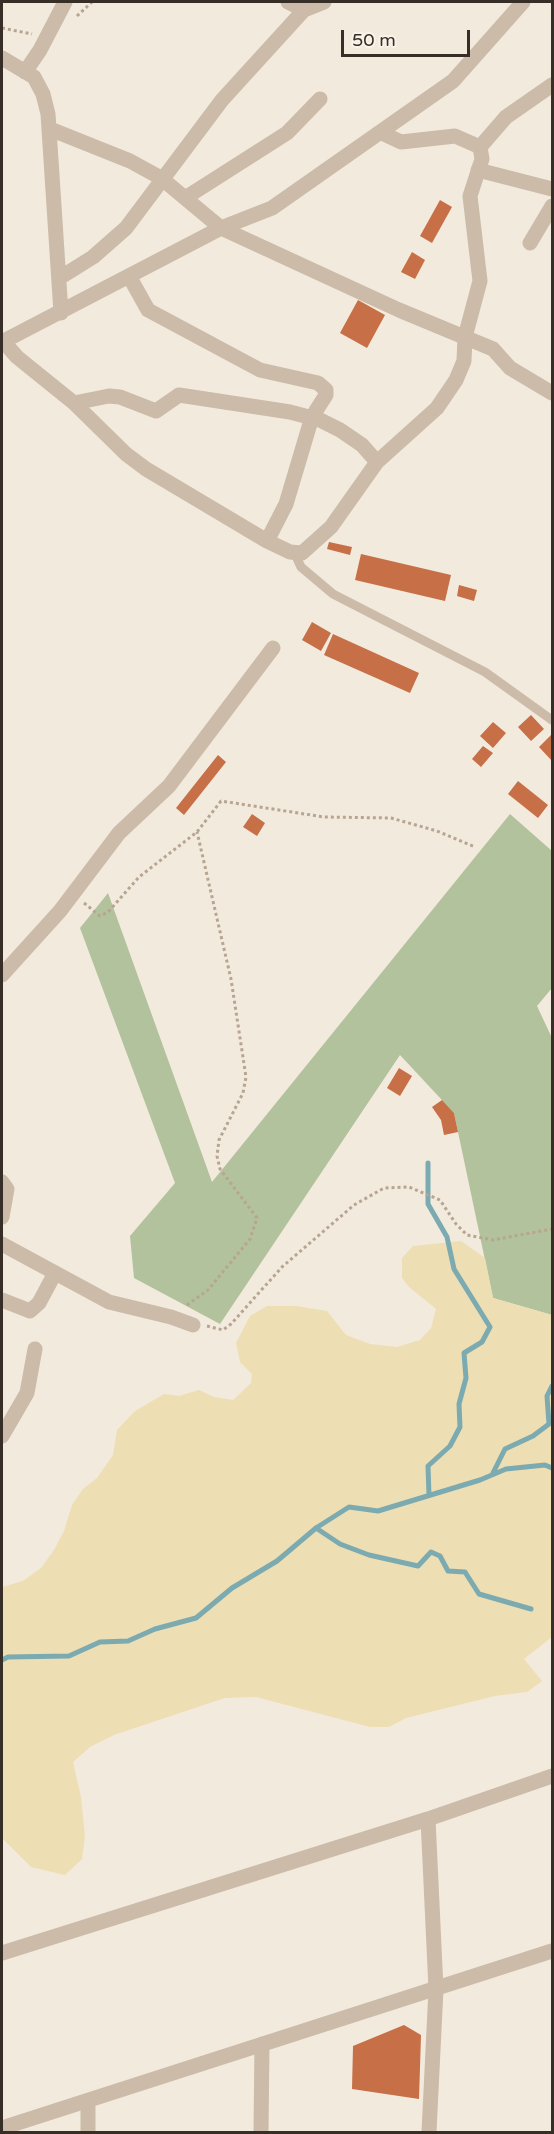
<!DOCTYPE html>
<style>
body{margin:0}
#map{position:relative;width:554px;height:2134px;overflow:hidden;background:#f2eadd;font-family:"Varela Round",sans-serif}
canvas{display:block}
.frame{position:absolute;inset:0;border:3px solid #382e28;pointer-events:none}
.scale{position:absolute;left:341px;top:30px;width:129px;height:27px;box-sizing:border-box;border:3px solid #382e28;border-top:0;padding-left:8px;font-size:18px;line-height:21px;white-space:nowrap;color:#382e28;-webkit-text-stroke:4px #faf3e9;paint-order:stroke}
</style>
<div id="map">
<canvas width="554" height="2134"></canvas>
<div class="frame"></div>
<div class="scale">50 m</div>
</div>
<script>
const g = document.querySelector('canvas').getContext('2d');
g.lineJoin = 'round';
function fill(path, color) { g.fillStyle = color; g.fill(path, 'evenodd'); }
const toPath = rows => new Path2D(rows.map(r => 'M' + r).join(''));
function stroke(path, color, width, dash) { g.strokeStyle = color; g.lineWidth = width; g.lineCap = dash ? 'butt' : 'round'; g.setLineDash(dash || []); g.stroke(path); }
const green = toPath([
 [510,814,552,851,552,988,537,1006,552,1038,552,1315,493,1298,454,1113,400,1055,220,1324,134,1278,130,1236,175,1183,80,928,108,893,212,1182]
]);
const sand = toPath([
 [461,1241,485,1258,493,1298,552,1315,552,1637,524,1659,542,1681,527,1692,495,1696,406,1718,389,1727,370,1727,256,1697,225,1698,114,1735,90,1747,73,1762,81,1797,85,1836,82,1859,65,1875,31,1867,2,1838,2,1587,23,1581,41,1568,54,1550,64,1531,72,1505,83,1489,97,1478,113,1455,117,1430,135,1411,164,1394,179,1396,199,1390,214,1397,233,1400,251,1383,252,1374,240,1362,236,1343,250,1316,267,1306,296,1306,327,1311,346,1335,370,1344,397,1347,420,1340,431,1328,436,1309,409,1287,402,1278,402,1258,413,1246]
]);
const stream = toPath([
 [428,1163,428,1204,447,1237,454,1269,490,1327,482,1342,464,1353,466,1378,459,1404,460,1427,450,1446,428,1466,429,1495],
 [492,1475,505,1449,533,1436,549,1424,547,1396,552,1386],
 [316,1528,340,1544,369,1555,418,1566,431,1552,440,1556,448,1571,465,1572,479,1594,531,1609],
 [2,1660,8,1657,69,1656,100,1642,128,1641,155,1629,196,1618,232,1588,277,1561,316,1528,349,1507,378,1511,480,1480,506,1469,545,1465,552,1468]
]);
const building = toPath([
 [440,200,452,207,432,243,420,236],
 [412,252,425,260,415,279,401,272],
 [358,300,385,315,367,348,340,333],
 [329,542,352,547,350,555,327,549],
 [361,554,451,575,445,601,355,580],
 [459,585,477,590,474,601,457,596],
 [312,622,331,633,321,651,302,640],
 [333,634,419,673,410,693,324,655],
 [531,715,544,729,531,741,518,727],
 [493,722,506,733,493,748,480,736],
 [551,735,552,737,552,761,539,747],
 [483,746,493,753,481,767,472,759],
 [218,755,226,762,184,815,176,808],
 [518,781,548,805,538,818,508,794],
 [252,814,265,823,257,836,243,827],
 [399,1068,412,1076,400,1096,387,1088],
 [442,1100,454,1113,458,1132,444,1135,441,1120,432,1107],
 [404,2025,421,2035,419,2099,352,2089,353,2046]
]);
const path = toPath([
 [77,16,92,2],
 [2,28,32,34],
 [84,903,100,916,108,912,139,877,197,832,221,801,324,817,391,818,437,831,475,847],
 [187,1305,208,1290,250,1239,257,1218,220,1169,217,1156,219,1140,243,1093,246,1077,231,979,197,832],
 [207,1326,223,1330,231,1324,282,1267,354,1205,384,1188,409,1187,440,1200,456,1224,467,1235,493,1240,552,1229]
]);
const service = toPath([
 [295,554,301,567,333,594,485,672,552,720]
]);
const minor = toPath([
 [288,2,304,10,324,2],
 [2,58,34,77,43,94,48,114,61,313],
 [25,72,40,50,65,2],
 [50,129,130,161,161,178,221,228,399,310,493,349,510,368,552,393],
 [382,133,401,142,455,136,480,147],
 [478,170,552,189],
 [185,198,287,133,320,99],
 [530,243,552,206],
 [129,276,148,310,260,370,318,383,326,390,326,395,312,417,286,504,267,541],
 [61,277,93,257,126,228,222,100,304,10],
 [3,341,17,357,74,403,126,454,146,469,267,541,290,552,302,553,331,527,377,462,437,408,456,380,464,361,465,337,480,281,470,196,482,159,480,147,506,117,552,85],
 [2,342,221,228,272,208,453,81,523,2],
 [74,403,109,396,120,397,156,411,179,395,290,412,320,420,340,430,362,445,377,462],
 [2,975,60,911,119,833,169,786,273,648],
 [2,1182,7,1189,2,1217],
 [2,1244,109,1302,171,1317,193,1325],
 [2,1300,30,1311,39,1303,55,1273],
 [2,1436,27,1393,35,1349],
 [428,1819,436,1989,429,2132],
 [2,1953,428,1819,552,1776],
 [88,2102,88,2132],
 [2,2128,552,1951],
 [261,2132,262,2044]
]);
fill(green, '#b2c29c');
fill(sand, '#eedeb3');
stroke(stream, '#7baab0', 5);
fill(building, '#c76f46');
stroke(path, '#b7a592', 3, [3, 3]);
stroke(service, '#cbbba8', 9);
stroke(minor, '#cbbba8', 15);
</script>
